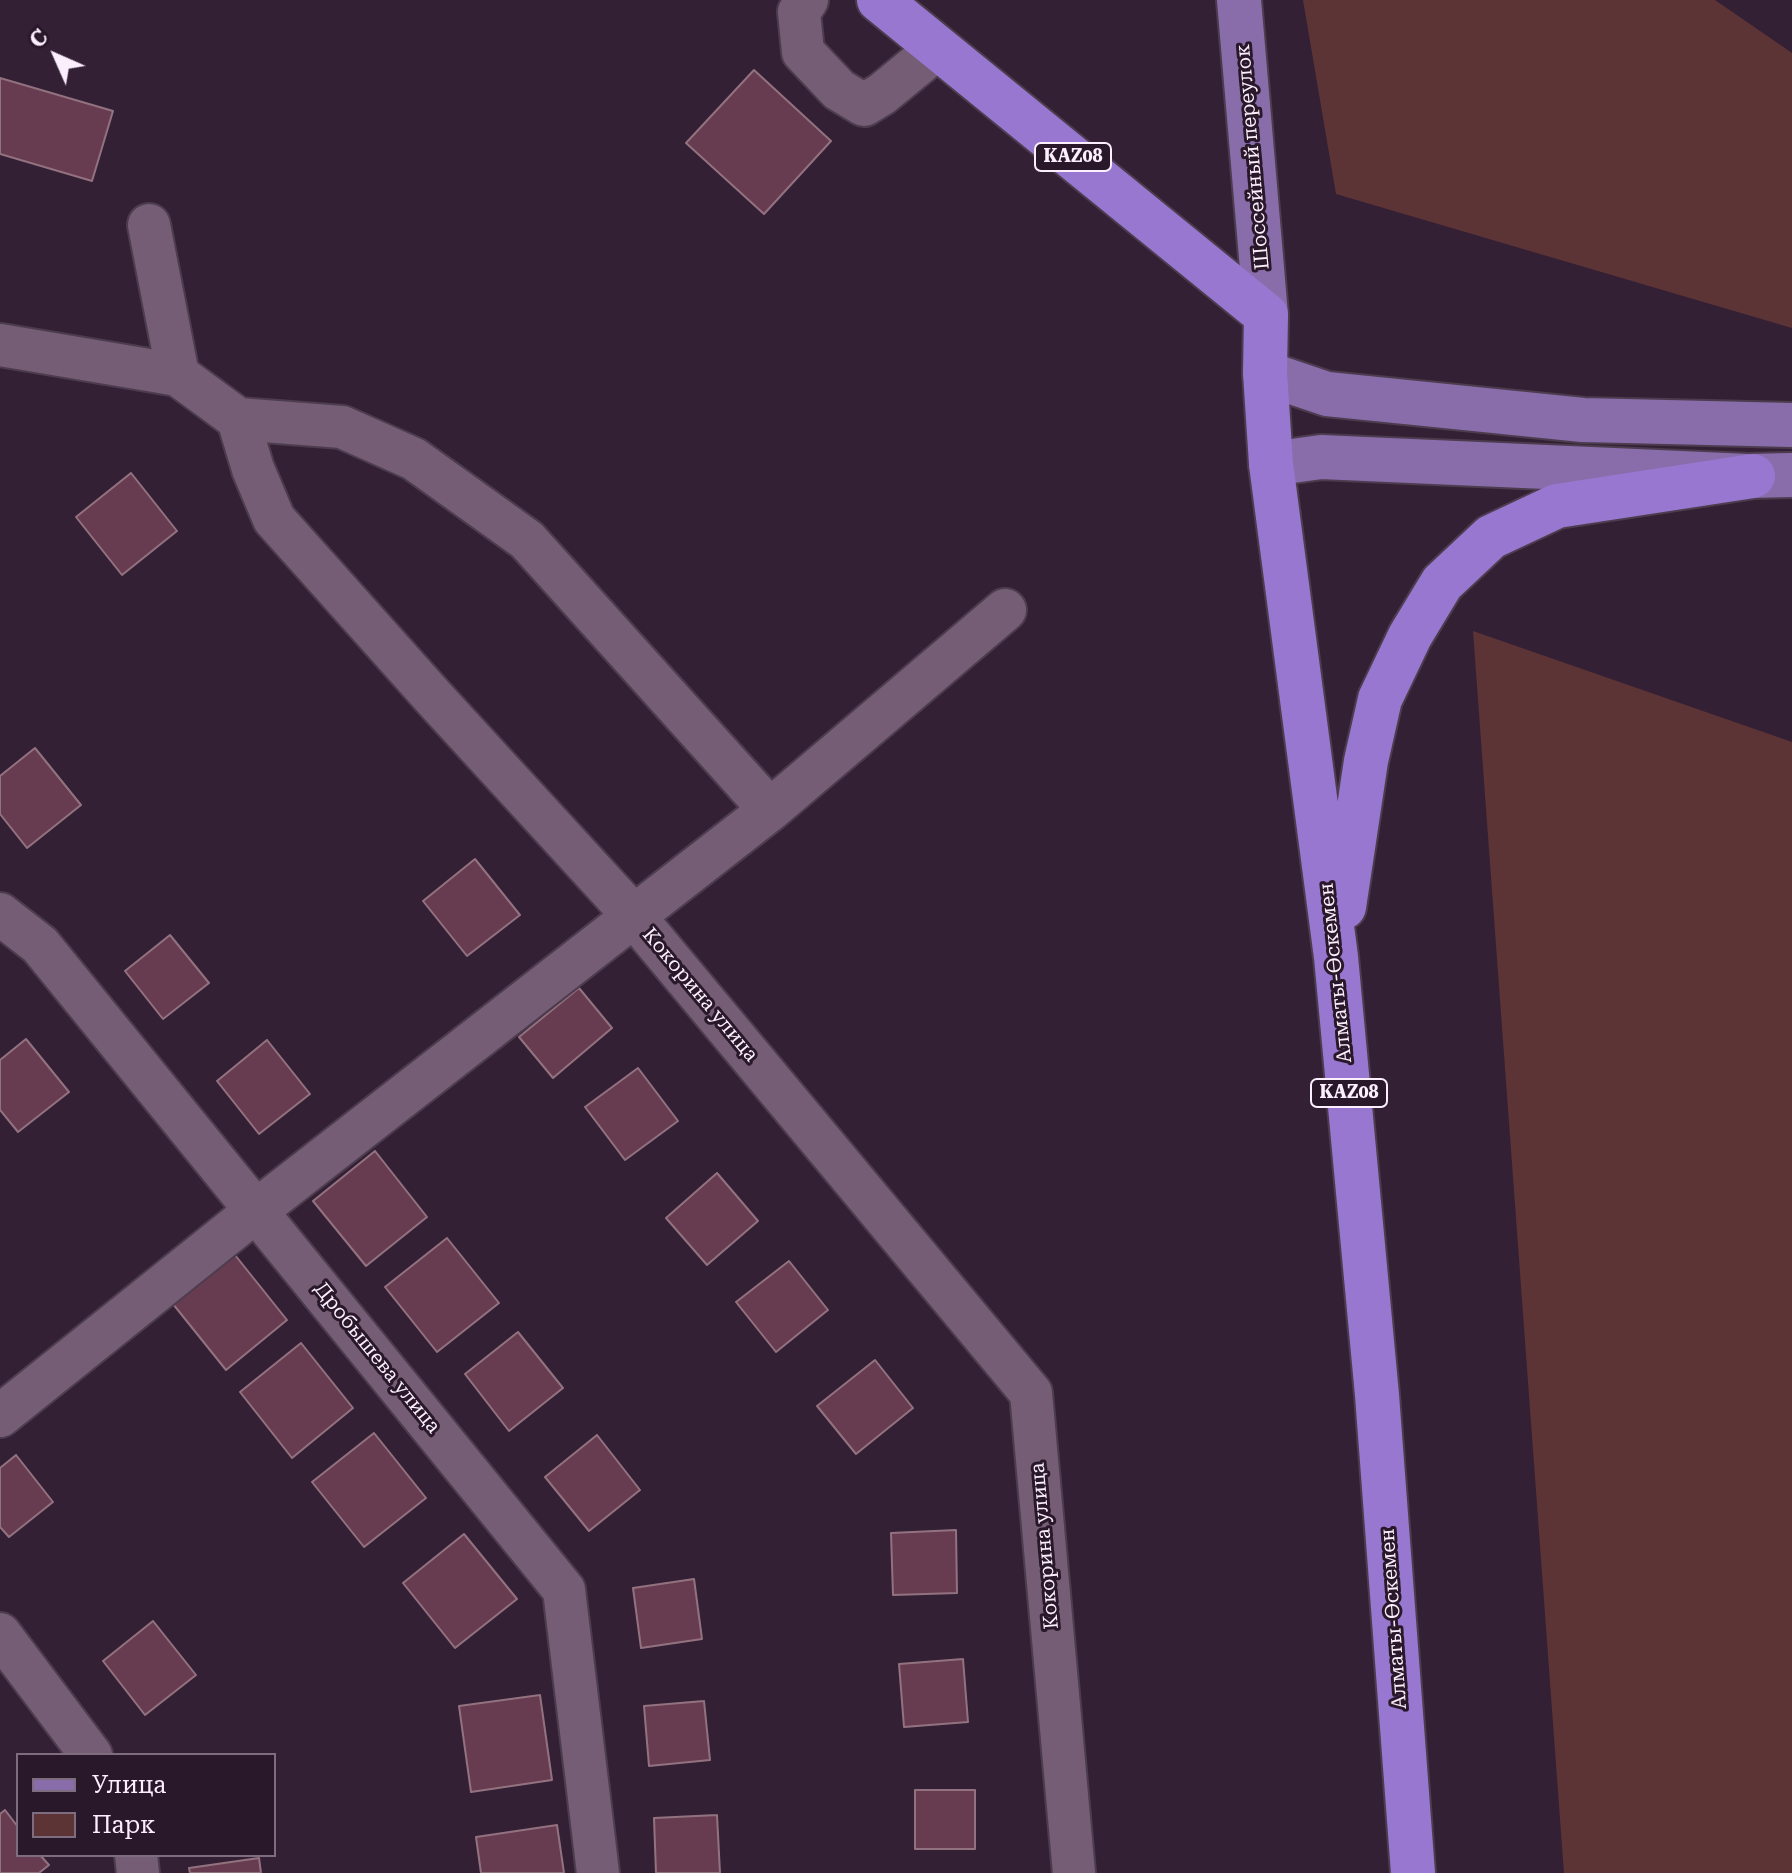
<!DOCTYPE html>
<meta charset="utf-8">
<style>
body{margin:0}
#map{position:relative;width:1792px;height:1873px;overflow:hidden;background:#342034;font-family:"Roboto Serif",serif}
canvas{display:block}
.legend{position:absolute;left:16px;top:1753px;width:260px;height:104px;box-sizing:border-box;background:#29172a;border:2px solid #7d6d7e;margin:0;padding:10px 14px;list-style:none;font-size:24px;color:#fceffd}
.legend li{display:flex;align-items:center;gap:16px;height:40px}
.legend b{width:40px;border:2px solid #7d6d7e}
.north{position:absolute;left:16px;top:16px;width:80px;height:80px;-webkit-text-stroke:6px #29172a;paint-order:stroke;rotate:315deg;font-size:22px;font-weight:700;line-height:32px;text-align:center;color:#fceffd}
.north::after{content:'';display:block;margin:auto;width:28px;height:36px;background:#fceffd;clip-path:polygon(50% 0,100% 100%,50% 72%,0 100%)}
</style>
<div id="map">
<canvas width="1792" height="1873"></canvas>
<ul class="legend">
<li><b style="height:10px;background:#896dab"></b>Улица</li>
<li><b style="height:22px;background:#5d3436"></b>Парк</li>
</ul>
<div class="north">С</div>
</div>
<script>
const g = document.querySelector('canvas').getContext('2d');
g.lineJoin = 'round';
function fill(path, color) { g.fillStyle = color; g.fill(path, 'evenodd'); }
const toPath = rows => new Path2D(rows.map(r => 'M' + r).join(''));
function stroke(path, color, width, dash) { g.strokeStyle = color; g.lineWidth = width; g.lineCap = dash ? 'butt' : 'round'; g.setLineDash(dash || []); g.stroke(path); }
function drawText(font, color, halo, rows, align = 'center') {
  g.font = font + ' "Roboto Serif",serif'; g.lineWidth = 6; g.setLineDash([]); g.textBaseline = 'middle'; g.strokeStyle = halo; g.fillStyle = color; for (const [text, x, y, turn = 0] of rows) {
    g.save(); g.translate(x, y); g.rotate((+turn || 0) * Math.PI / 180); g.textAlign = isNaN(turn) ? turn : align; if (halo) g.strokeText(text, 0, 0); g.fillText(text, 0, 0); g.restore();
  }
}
const green = toPath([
 [1303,0,1715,0,1792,53,1792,328,1336,194],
 [1473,631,1792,742,1792,1873,1564,1873]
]);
const building = toPath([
 [754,70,831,141,764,214,686,143,754,70],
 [0,78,113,111,92,181,0,154,0,78],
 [131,473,177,531,122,575,76,517,131,473],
 [35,748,81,805,27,848,0,814,0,776,35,748],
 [475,859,520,915,467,956,423,901,475,859],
 [170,935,209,983,163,1019,125,971,170,935],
 [579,988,612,1028,553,1078,519,1037,579,988],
 [26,1039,69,1092,18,1132,0,1110,0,1060,26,1039],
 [267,1040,310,1094,259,1134,217,1081,267,1040],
 [638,1068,678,1121,625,1160,585,1107,638,1068],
 [375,1151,427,1217,366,1266,313,1201,375,1151],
 [717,1173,758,1221,707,1265,666,1218,717,1173],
 [447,1238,499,1303,437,1352,385,1287,447,1238],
 [235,1255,287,1320,226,1370,173,1304,235,1255],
 [789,1261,828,1310,776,1352,736,1302,789,1261],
 [518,1332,563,1388,509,1431,465,1374,518,1332],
 [301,1343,353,1408,292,1458,240,1392,301,1343],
 [875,1360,913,1408,856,1454,817,1406,875,1360],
 [374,1433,426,1498,364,1547,312,1482,374,1433],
 [597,1435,640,1490,589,1531,545,1477,597,1435],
 [16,1455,53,1502,9,1537,0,1527,0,1468,16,1455],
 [956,1530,957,1593,893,1595,891,1533,956,1530],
 [464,1534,517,1599,455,1648,403,1583,464,1534],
 [694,1579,702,1639,641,1648,633,1588,694,1579],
 [153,1621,196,1675,145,1715,103,1661,153,1621],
 [963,1659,968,1722,904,1727,899,1664,963,1659],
 [540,1695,552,1780,471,1792,459,1706,540,1695],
 [704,1701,710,1760,649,1766,644,1706,704,1701],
 [915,1790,975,1790,975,1849,915,1849,915,1790],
 [5,1810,18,1827,18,1855,40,1855,49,1865,39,1873,0,1873,0,1814,5,1810],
 [717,1815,720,1873,656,1873,654,1818,717,1815],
 [557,1825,564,1873,481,1873,476,1837,557,1825],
 [259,1858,261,1873,190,1873,189,1868,259,1858]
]);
const minor = toPath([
 [807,0,799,12,803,52,839,90,864,105,882,94,938,48],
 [149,225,178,375],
 [0,345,178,375,238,419,253,469,274,519,434,698,633,915,1031,1393,1074,1873],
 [238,419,342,427,414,459,527,540,770,810],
 [0,914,40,945,564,1590,598,1873],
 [0,1416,257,1210,770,810,1005,610],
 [0,1634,91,1755],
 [136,1855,138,1873]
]);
const major = toPath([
 [1239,0,1266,315],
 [1265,373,1327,394,1583,420,1792,425],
 [1271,464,1321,457,1748,476,1792,475]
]);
const highway = toPath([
 [879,0,1266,315,1265,373,1271,464,1336,957,1377,1395,1413,1873],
 [1344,907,1366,761,1380,699,1410,636,1442,583,1491,537,1557,506,1753,476]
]);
const shields = [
 [1073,157,76],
 [1349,1093,76]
];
const shieldNames = [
 ["KAZ08",1073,157],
 ["KAZ08",1349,1093]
];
const streetNames = [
 ["Шоссейный переулок",1253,157,-95],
 ["Алматы-Өскемен",1336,973,-96],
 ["Кокорина улица",700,995,50],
 ["Дробышева улица",377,1358,51],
 ["Кокорина улица",1045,1546,-95],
 ["Алматы-Өскемен",1394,1619,-94]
];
fill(green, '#5d3436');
fill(building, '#683c50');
stroke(building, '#937280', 2);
stroke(minor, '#4c3c4e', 46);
stroke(major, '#4c3c4e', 48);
stroke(highway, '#4c3c4e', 48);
stroke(minor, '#745d75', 42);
stroke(major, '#896dab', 44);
stroke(highway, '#9777cf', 44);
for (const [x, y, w] of shields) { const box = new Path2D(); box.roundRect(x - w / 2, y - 14, w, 28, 6); g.fillStyle = '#29172a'; g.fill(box); stroke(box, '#fceffd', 2); }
drawText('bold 18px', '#fceffd', null, shieldNames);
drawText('20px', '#fceffd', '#29172a', streetNames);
</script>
